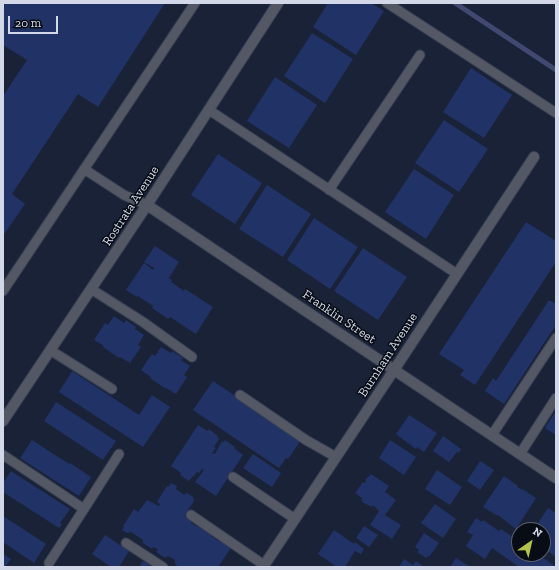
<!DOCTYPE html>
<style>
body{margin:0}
#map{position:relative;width:559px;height:570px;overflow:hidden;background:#192237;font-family:"Zilla Slab",serif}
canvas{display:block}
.frame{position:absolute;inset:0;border:4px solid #d2d8e7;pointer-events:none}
.north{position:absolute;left:511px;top:522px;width:40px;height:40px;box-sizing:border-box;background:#080c15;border:1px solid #595e69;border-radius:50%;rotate:34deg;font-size:11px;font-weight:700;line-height:16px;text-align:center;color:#d2d8e7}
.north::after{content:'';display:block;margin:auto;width:14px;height:18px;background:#b2c34c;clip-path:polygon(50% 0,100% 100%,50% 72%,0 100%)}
.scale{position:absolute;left:8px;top:16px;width:50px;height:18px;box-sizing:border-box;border:2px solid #d2d8e7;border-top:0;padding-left:5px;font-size:12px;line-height:14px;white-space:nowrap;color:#d2d8e7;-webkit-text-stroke:3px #080c15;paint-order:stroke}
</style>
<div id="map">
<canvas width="559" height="570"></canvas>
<div class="frame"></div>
<div class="north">N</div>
<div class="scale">20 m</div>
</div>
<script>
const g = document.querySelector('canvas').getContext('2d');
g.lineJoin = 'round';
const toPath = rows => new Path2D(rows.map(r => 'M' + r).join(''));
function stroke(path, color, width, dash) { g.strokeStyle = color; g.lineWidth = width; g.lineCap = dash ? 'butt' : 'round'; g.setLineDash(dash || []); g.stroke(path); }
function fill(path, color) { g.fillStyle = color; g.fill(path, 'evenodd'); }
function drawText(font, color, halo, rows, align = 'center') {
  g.font = font + ' "Zilla Slab",serif'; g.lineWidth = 3; g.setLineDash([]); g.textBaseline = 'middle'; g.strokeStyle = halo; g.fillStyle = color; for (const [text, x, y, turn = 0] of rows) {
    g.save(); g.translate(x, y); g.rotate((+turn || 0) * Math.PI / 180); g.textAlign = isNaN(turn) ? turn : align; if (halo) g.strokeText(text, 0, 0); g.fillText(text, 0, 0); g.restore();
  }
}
const stream = toPath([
 [455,3,556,70]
]);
const building = toPath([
 [3,3,165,3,98,107,78,94,12,194,25,204,3,236,3,96,27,60,3,45],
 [328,3,371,3,384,11,356,55,313,27],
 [312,33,353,59,325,103,284,76],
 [471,68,512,95,484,138,443,112],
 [275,77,317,105,289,148,247,121],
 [444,120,488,149,459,192,415,163],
 [218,154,262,183,235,224,191,195],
 [414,169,454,195,426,239,385,212],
 [267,185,311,214,283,257,239,229],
 [314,218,358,247,330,289,287,260],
 [526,222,556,241,556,262,475,385,460,375,464,370,439,354],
 [155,246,179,262,169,278,165,276,172,280,171,282,184,291,185,289,213,307,196,334,170,317,168,319,152,308,153,306,138,296,137,297,126,290,144,263,153,270,154,268,144,262],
 [363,248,407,277,378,320,334,291],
 [549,300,556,304,556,325,504,404,485,391,493,378,496,381],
 [114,316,124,323,126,320,136,327,135,329,144,335,138,345,141,347,130,363,120,357,119,358,103,347,104,346,94,340,105,323,108,325],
 [161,347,171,353,172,351,183,358,181,360,190,366,184,375,187,377,176,394,166,388,166,389,150,378,151,377,141,370,152,354,155,356],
 [72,371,139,415,152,395,170,407,143,447,59,392],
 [213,381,301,440,288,459,286,458,279,468,193,410],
 [56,402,116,441,103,460,44,421],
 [556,411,556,435,545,428],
 [409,415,437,433,424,452,417,447,416,449,396,434],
 [198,425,208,431,209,429,218,436,217,437,219,439,214,447,216,448,212,453,215,454,222,441,224,442,225,440,235,447,234,448,243,455,216,496,195,482,204,470,202,469,199,473,197,472,194,476,193,476,189,481,180,475,181,473,171,466],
 [443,436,461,449,459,453,457,452,449,462,433,451],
 [32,440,69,464,70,463,91,477,79,496,20,458],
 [390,440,416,457,404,475,379,458],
 [253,454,281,473,272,487,243,468],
 [480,461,494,470,480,490,467,481],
 [437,470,462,487,450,505,425,489],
 [11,471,70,509,60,523,62,524,59,528,3,492,3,483],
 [371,474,389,486,385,492,396,500,385,515,401,525,392,539,370,525,379,511,373,505,372,507,362,502,363,501,361,500,362,498,355,493,363,482,365,483,366,481,365,480],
 [504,476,518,486,517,487,522,490,522,489,536,498,516,529,498,515,498,516,483,507],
 [171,483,177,486,176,489,184,495,187,493,193,497,194,501,185,515,191,519,191,523,198,527,201,527,211,533,211,536,220,542,223,541,229,545,230,549,218,567,179,567,175,564,175,560,168,556,165,558,156,552,158,549,153,547,152,549,143,543,143,540,131,532,127,533,122,530,124,527,123,526,134,509,138,512,147,500,159,506,160,504,157,502,167,486,168,487],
 [435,504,456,519,443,538,421,523],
 [548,508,556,513,556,557,543,548,543,544,549,535,536,526],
 [3,516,46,544,34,563,3,542],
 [476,518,482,522,483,520,499,531,501,529,519,541,519,554,538,554,556,567,519,567,492,548,485,559,466,546,473,535,467,532],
 [364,526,378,535,369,547,356,538],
 [334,530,354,544,355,542,364,549,361,554,355,551,345,567,337,567,318,554],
 [424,533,439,543,429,557,428,556,426,558,417,552,419,550,415,547],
 [105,535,129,551,119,567,111,567,92,554],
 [3,554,11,559,5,567,3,567],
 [456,558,470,567,450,567],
 [404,559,413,565,416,561,423,566,422,567,399,567],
 [143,561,153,567,139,567]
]);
const service = toPath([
 [387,3,556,113],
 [209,110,457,274],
 [84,169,124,195,147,205],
 [329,190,420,55],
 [91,289,143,322,192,357],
 [3,291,195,3],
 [50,350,112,389],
 [240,395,306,440,336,457],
 [492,435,556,338],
 [520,454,556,398],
 [3,455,84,509,119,454],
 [233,477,295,519],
 [191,515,264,565],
 [126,543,163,567],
 [49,563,84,509]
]);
const minor = toPath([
 [147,205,556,478],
 [3,421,147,205,278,3],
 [263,567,394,370,534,157]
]);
const streetNames = [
 ["Rostrata Avenue",131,206,-57],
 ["Franklin Street",339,317,34],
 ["Burnham Avenue",388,355,-57]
];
stroke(stream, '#424970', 5);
fill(building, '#213366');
stroke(service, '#373f53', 11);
stroke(minor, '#373f53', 12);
stroke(service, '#545864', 9);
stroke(minor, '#545864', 10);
drawText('13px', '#d2d8e7', '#080c15', streetNames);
</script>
